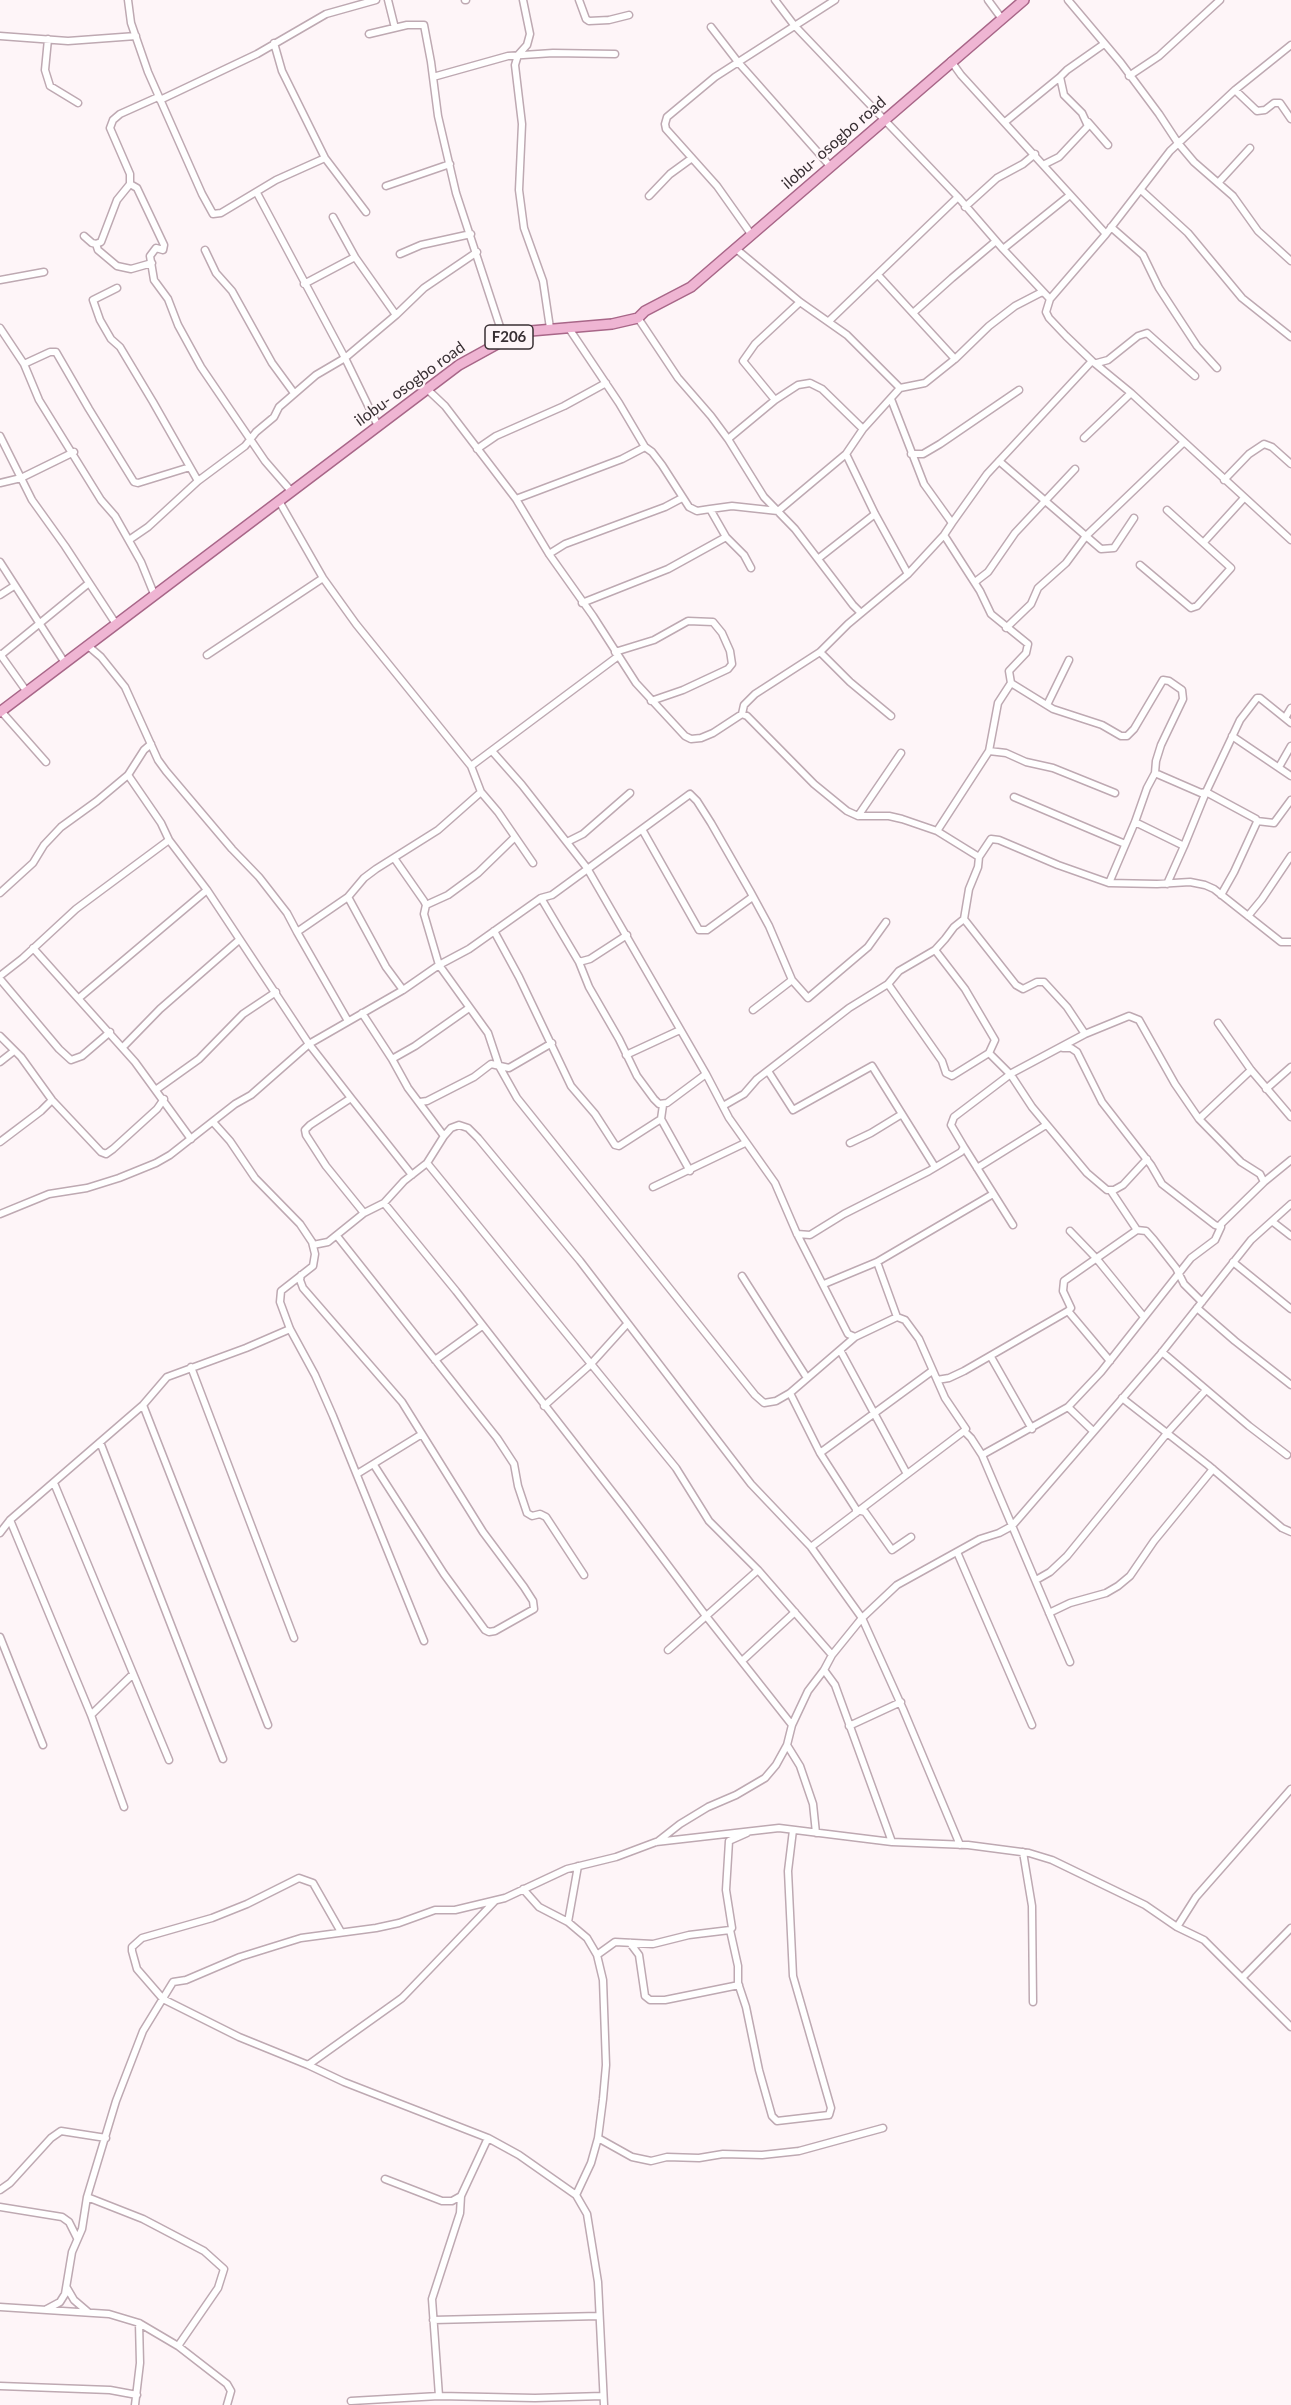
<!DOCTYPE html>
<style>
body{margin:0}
canvas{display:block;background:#fef5f8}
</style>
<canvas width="1291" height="2405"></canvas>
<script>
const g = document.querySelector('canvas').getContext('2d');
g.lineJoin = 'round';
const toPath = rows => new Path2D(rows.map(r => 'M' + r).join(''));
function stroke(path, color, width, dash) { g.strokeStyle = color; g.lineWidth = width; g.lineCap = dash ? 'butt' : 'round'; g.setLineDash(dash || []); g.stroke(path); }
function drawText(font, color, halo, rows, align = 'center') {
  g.font = font + ' Lato,sans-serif'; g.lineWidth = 4.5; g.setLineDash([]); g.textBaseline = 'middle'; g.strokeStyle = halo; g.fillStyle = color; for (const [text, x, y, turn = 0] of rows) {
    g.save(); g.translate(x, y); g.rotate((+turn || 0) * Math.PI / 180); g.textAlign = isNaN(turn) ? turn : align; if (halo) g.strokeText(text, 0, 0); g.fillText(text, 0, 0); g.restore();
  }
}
const minor = toPath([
 [128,0,131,23,148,72,202,194,213,214,221,213,276,180,325,158],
 [388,0,395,28],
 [465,0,466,0],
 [523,0,530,34,527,45,518,55,515,65,522,124,519,190,524,228,543,281,550,328],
 [579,0,586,19,589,21,609,20,629,15],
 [775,0,794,25,958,197,1003,249],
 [988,0,1002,19],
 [1068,0,1121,63,1159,114,1178,143,1194,162,1233,196,1258,231,1291,261],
 [711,27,738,62,830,166],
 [369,34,407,25,424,25,431,62,438,116,456,193,504,339],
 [0,36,68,41,136,36],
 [48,39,45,70,50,86,78,103],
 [274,43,282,71,325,158,366,212],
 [1291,45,1235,90,1170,151,1106,234,1050,299,1046,312,1049,318,1066,336,1092,361,1131,393,1291,540],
 [951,61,961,75,1106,234],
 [1129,76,1159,56,1220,0],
 [433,77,508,56,553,53,615,54],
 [1235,90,1257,111,1265,110,1274,103,1280,103,1291,119],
 [158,97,120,114,113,120,110,128,130,174,130,184,137,188,164,245,163,250,156,248,150,256,154,280,168,299,178,325,201,367,265,461,291,491],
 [160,100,257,54,326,14,376,0],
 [1005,122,1060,77],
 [1088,122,1108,145],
 [1045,164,1059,157,1088,126,1082,113,1064,95,1060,77,1067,70,1104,44],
 [1218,183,1250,148],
 [386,186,450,164],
 [1141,190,1188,233,1242,298,1291,337],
 [257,193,345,358,378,426],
 [649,196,670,174,692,158],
 [965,207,997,178,1023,164,1035,154],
 [333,217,355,257],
 [1111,227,1143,255,1159,288,1174,311,1197,346,1217,368],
 [751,234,717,186,666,129,665,124,667,117,715,77,835,0],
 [84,236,92,243,96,244,101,242,117,200,130,184],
 [96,244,98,250,117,266,131,269,152,263],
 [735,248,800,302,847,335,900,388,925,383,955,359,989,326,1015,306,1042,292],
 [205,250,216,273,232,291,272,363,294,393],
 [400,254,421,245,471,234],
 [878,275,955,359],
 [0,280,44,272],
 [304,284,355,257,396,315],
 [117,288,93,300,100,320,111,339,120,347,153,402,198,481],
 [1050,299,1003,249,1070,195],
 [913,313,952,278,996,241],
 [638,318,678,378,711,416,728,439,764,497,795,529,853,605,861,613],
 [829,321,958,197],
 [568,327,619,403,645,447,652,452,662,465,689,507,697,511,710,509],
 [0,328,24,364,39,400,101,500,115,516,141,562,154,594],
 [1097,363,1108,360,1138,336,1147,333,1195,376],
 [24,364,50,352,56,352,89,409,134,482,138,483,190,467],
 [900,388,863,429,846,454,875,514,908,574],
 [427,389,445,406,516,499,549,554,593,616,636,683,685,736,691,739,701,738,713,733,742,714,747,716,814,784,847,811,858,816,889,816,902,819,937,831,979,857],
 [775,400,743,361,755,344,800,302],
 [0,436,32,500,65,546,116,624],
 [1084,438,1131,393],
 [728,439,775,400,798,385,810,383,822,389,863,429],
 [477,449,496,436,564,406,606,383],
 [911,454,923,454,940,444,1019,390],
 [999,461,1101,549,1114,548,1134,518],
 [1224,480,1249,454,1264,444,1272,447,1291,464],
 [0,483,21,478,74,452],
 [516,499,622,459,645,447],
 [279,501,323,578,356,624,471,766,617,657],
 [952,523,987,474,1092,361],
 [944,535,980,591,991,614,1028,644,1026,653,1009,671,1011,683,1053,709,1102,725,1121,736,1127,736,1134,729,1163,680,1169,681,1182,690,1183,699,1161,745,1156,761,1155,773],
 [129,540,148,527,198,481,245,446,256,432,274,417,279,407,316,375,345,358,396,315,424,288,477,252],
 [1204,542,1244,498],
 [549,554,565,544,665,507,682,498],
 [819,558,875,514],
 [0,562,65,663],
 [1140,565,1191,608,1197,606,1231,568,1167,510],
 [751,568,744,555,726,537,710,509,732,506,778,511,846,454],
 [975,582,988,572,1015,533,1075,469],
 [0,595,14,586],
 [582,603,668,569,726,537],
 [1006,628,1031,604,1038,588,1066,563,1086,536,1184,442],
 [87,645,101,657,125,687,158,760,166,771,232,849,259,877,287,913,297,932,348,897,364,878,376,869,438,830,481,792],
 [615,652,654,640,688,621,713,622,722,633,730,651,732,664,728,669,683,690,651,701],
 [820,652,850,682,891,716],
 [0,654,27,692],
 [1,655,89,583],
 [207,655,323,578],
 [1047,705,1069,660],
 [1,711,46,762],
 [742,714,744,705,755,694,820,652,848,624,908,574,944,535,952,523,924,484,891,399],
 [1285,718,1291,708],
 [1232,736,1291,776],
 [151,744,144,750,128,775,161,823,169,840],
 [492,751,522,785,587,868,706,1074,729,1118,775,1183,797,1234,848,1334,855,1337,897,1317,905,1320,919,1339,945,1398,966,1429,964,1431,971,1438,982,1455,1070,1662],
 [989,751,1006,753,1026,762,1053,768,1115,793],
 [471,766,481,792,498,812,533,863],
 [1279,767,1291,746],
 [1014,797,1125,844],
 [858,816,901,753],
 [1257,821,1274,823,1291,800],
 [1135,822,1184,846,1206,792,1256,819,1257,822,1234,872,1221,895],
 [643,831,699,930,707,930,751,898],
 [937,831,989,751,998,703,1011,683],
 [567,842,583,834,630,793],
 [394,858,424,901,426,905,424,914,439,965,488,1033,499,1066,517,1098,755,1395,764,1403,776,1401,790,1393,855,1337],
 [1109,883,1135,822,1147,788,1155,773,1201,793,1206,792,1240,720,1257,698,1260,698,1291,723],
 [1167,884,1184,846],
 [0,893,33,863,44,845,61,827,97,801,128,775],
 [348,897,386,967,403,990],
 [541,898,579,962,589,987,619,1039,637,1076,654,1099,659,1104,667,1103,706,1074],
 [426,905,448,895,478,873,515,837],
 [1248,916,1262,899,1291,856],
 [964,919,1016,985,1023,989,1037,982,1044,982,1067,1007,1085,1034],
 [494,931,519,977,571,1086,595,1114,615,1145,619,1146,661,1119],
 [297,932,348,1021],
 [33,948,135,1062,191,1139],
 [579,962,590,959,627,935],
 [0,976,23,958,76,909,169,840,207,890,309,1044,351,1098,310,1125,305,1130,306,1135,326,1166,364,1213,328,1242,313,1245],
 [0,979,59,1049,71,1060,82,1056,110,1032],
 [888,984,942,1061,946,1073,952,1076,989,1053,995,1040,965,989,935,950],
 [79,998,207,890],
 [753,1010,792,980],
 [362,1013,392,1059,408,1088,444,1136,427,1163,404,1181,384,1203,364,1213],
 [1218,1023,1251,1070,1291,1117],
 [0,1036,21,1057,52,1100,101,1152,106,1154,113,1149,157,1109,164,1099],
 [123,1047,160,1009,239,940],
 [1063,1048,1071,1048,1077,1052,1102,1102,1151,1165,1162,1184,1215,1225,1221,1227,1221,1224,1264,1182],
 [989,1053,1011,1075,1032,1107,1087,1173,1107,1190,1114,1190,1123,1185,1147,1159],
 [626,1055,680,1030],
 [392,1059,415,1046,469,1008],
 [0,1062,14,1051],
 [768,1071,793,1110,872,1066,935,1167],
 [157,1089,199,1059,243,1014,276,992],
 [1266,1089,1291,1067],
 [351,1098,412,1175],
 [420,1102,427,1101,474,1077,491,1064,509,1068,552,1043],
 [663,1105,661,1119,690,1171],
 [723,1106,744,1094,757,1079,849,1008,888,984,899,971,935,950,945,939,954,927,964,919,969,889,978,867,979,857,991,839,999,840,1058,865,1109,883,1157,884,1190,882,1205,885,1214,889,1281,942,1291,942],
 [1199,1119,1251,1070],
 [213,1122,230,1141,255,1178,300,1224,312,1242,315,1254,313,1266,281,1291,280,1302,290,1329,315,1375,333,1416,424,1641],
 [444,1136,451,1128,459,1125,468,1128,478,1138,580,1261,751,1484,811,1547,862,1618,903,1709,960,1845],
 [0,1142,41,1111,52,1100],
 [850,1143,871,1133,902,1114],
 [964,1147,1013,1225],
 [427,1163,676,1468,709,1521,758,1570,832,1655],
 [977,1168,1046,1125],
 [653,1187,745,1143],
 [1111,1191,1137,1230],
 [384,1203,456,1291,625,1508,706,1616,792,1725],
 [0,1214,49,1194,87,1188,119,1178,156,1163,170,1155,235,1104,251,1095,309,1044,403,990,439,965,469,949,541,898,552,895,690,794,697,801,711,823,750,891,769,926,792,980,808,998,868,947,886,922],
 [1273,1222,1291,1236],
 [1070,1231,1096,1258,1144,1317],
 [797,1234,810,1235,844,1214,929,1171,961,1152,964,1147,951,1125,954,1117,1012,1073,1085,1034,1129,1016,1139,1020,1175,1084,1199,1119,1241,1162,1260,1174,1264,1182,1291,1160],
 [337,1236,497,1438,514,1464,518,1486,527,1513,532,1516,540,1514,546,1517,584,1575],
 [877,1262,897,1317],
 [1233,1262,1291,1309],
 [301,1275,300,1280,303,1288,402,1402,483,1532,524,1587,533,1601,534,1609,495,1631,489,1632,485,1630,444,1574,374,1465],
 [742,1276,807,1378],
 [824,1284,877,1262,993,1194],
 [1197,1308,1235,1341,1291,1385],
 [1068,1311,1110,1361],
 [840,1350,907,1474],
 [1162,1352,1249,1426,1287,1455],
 [991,1357,1032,1429],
 [435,1360,482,1326],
 [191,1367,294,1638],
 [937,1380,949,1378,964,1371,1068,1311,1071,1308,1063,1291,1064,1281,1137,1230,1146,1231,1154,1240,1176,1268,1184,1284,1202,1302],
 [790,1393,820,1453,856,1509,856,1513],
 [1122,1398,1208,1465,1282,1528,1291,1532],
 [143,1405,268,1725],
 [544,1406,590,1365,627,1324],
 [1068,1407,1093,1431],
 [100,1442,223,1759],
 [820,1453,932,1371],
 [982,1455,1068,1407,1101,1372,1191,1258,1215,1240,1221,1227],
 [357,1474,422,1434],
 [54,1483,169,1760],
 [857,1510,865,1512,892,1550,911,1537],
 [10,1520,91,1715,124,1807],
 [0,1533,10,1520,143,1405,167,1377,246,1348,290,1329],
 [811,1547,964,1431],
 [957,1552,1032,1725],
 [1036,1580,1050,1572,1067,1556,1168,1432,1206,1390],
 [1049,1613,1070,1603,1106,1593,1118,1586,1130,1576,1154,1541,1213,1469],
 [0,1637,43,1745],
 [668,1650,758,1570],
 [742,1661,795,1612],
 [824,1670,835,1685,892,1842],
 [91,1715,132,1675],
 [849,1726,901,1702],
 [787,1745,800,1766,813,1804,816,1833],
 [657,1842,680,1824,708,1807,736,1795,765,1778,776,1765,787,1745,792,1725,808,1691,824,1670,832,1655,862,1618,897,1585,980,1539,999,1533,1012,1526,1159,1356,1251,1240,1291,1204],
 [1023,1852,1032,1906,1033,2002],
 [523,1889,539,1907,568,1922,587,1938,597,1955,603,1980,606,2065,603,2099,598,2138,591,2163,576,2195],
 [568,1922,578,1866],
 [1177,1927,1196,1897,1291,1789],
 [730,1930,738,1966,738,1983,746,2007,759,2070,772,2116,777,2121,829,2115,831,2108,793,1976,788,1871,793,1830],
 [341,1932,313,1883,299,1878,247,1904,212,1918,142,1938,132,1947,132,1951,137,1969,163,1999,239,2037,308,2065,344,2082,488,2138,519,2155,576,2195,587,2214,598,2282,604,2405],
 [630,1943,639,1955,645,1996,650,2000,665,2000,739,1985],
 [597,1955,615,1942,653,1944,689,1935,730,1930,732,1928,726,1890,729,1841,747,1833],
 [1242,1978,1291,1928],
 [308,2065,402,1998,495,1901],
 [598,2138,632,2157,651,2161,667,2157,699,2158,723,2154,762,2155,799,2151,883,2128],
 [385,2179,442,2201,452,2201,461,2196,488,2138],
 [0,2190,10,2183,51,2138,61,2131,106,2138],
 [0,2207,62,2217,69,2222,77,2238],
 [67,2288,74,2300,88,2312],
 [0,2307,109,2314,139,2323,178,2346,218,2288,224,2269,204,2251,143,2219,87,2197],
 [47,2309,60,2302,65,2294,72,2252,82,2229,87,2197,116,2101,143,2031,173,1982,186,1980,240,1957,301,1938,376,1928,399,1923,435,1910,455,1910,505,1898,567,1869,616,1857,656,1842,779,1828,892,1842,968,1845,1029,1853,1052,1860,1145,1905,1177,1927,1204,1940,1291,2027],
 [433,2320,599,2316],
 [178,2346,227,2384,231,2391,227,2405],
 [0,2386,110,2390,137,2395],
 [439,2396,432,2299,460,2213,461,2196],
 [351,2401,439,2396,535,2398,603,2396],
 [135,2405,140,2363,139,2323]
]);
const primary = toPath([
 [0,712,459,365,519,332,612,324,638,318,645,311,691,287,1024,0]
]);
const shields = [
 [509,337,48]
];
const shieldNames = [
 ["F206",509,337]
];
const streetNames = [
 ["ilobu- osogbo road",834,143,-41],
 ["ilobu- osogbo road",410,384,-36]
];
stroke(minor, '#bea9b2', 9);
stroke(primary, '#a86688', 12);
stroke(minor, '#fff', 6);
stroke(primary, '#efb5d3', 9);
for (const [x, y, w] of shields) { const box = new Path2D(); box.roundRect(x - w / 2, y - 12, w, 24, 4.5); g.fillStyle = '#fef5f8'; g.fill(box); stroke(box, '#382f33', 1.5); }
drawText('bold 15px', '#382f33', null, shieldNames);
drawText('16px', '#382f33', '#fef5f8', streetNames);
</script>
